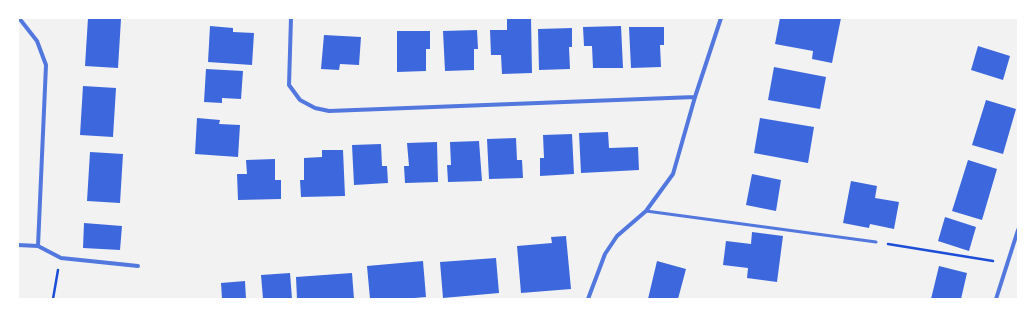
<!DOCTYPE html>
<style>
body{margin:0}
#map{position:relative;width:1036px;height:317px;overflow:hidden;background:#f2f2f2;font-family:"Alegreya Sans",sans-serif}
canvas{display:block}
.frame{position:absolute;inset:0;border:19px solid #fff;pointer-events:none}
</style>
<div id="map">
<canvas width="1036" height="317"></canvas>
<div class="frame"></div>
</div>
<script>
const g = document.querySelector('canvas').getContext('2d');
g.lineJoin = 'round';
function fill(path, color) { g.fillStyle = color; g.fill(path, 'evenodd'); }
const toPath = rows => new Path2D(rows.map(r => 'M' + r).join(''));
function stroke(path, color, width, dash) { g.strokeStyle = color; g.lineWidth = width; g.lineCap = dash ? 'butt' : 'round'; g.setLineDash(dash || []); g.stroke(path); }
const building = toPath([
 [88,18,121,19,118,68,85,66],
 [507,18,531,18,532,73,502,74,501,55,491,55,490,30,507,30],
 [780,18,841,18,832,63,812,59,813,51,775,44],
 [210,26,233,28,233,32,254,33,252,65,208,62],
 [621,26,623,68,593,68,592,46,584,46,583,27],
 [629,27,664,27,664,45,660,45,661,67,631,68],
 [572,28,572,47,569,47,570,69,539,70,538,29],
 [477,30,478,49,474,49,474,70,445,71,443,31],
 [397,31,430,31,430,49,426,49,426,71,397,72],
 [324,35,361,37,359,65,340,64,339,70,321,69],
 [978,46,1010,56,1003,80,971,70],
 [774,67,826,77,820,109,768,100],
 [206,69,243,71,241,99,222,98,222,103,204,102],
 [83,86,116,88,113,137,80,135],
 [986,100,1016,109,1003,154,972,145],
 [197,118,220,120,219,124,240,125,238,157,195,154],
 [760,118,814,127,808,163,754,153],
 [608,132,609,148,638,147,639,170,581,173,579,133],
 [572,134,574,174,540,176,540,158,544,158,543,135],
 [516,138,517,160,522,160,523,178,489,179,487,139],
 [479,141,482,181,448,182,447,165,451,165,450,142],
 [437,142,438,182,405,183,404,166,409,166,407,143],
 [381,144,382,166,387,166,388,183,354,185,352,145],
 [322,150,343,150,345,196,301,197,300,180,304,180,304,158,322,157],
 [90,152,123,154,120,203,87,201],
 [275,159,275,180,281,180,281,199,238,200,237,174,247,174,246,160],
 [968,160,997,169,982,220,952,211],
 [752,174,781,180,776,211,746,205],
 [851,181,877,186,875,198,899,202,894,229,870,224,869,228,843,223],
 [945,217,976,227,969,251,938,241],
 [84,223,122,226,120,250,83,248],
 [752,232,783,236,777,282,747,278,748,268,723,265,726,241,751,244],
 [566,236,571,289,521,293,517,246,552,243,551,237],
 [496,258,499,293,443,298,440,262],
 [423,261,426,297,403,299,370,299,367,266],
 [657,261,686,269,678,299,648,299],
 [939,266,967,273,961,299,931,299],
 [290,273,292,299,263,299,261,275],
 [352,273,354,299,297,299,296,277],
 [245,281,246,299,222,299,221,283]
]);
const path = toPath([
 [888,244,993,261],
 [53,299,58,270]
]);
const service = toPath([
 [646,211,876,242]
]);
const minor = toPath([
 [19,18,37,41,46,65,38,246],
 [291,18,289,85,300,100,315,108,329,111,695,97],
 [18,245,38,246,61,258,138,266],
 [588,299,605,254,617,236,646,211,673,174,695,97,721,18],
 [996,299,1018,230]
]);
fill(building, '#3d67dc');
stroke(path, '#1d4ed8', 2.5);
stroke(service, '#5277de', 3);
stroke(minor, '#5277de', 4);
</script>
